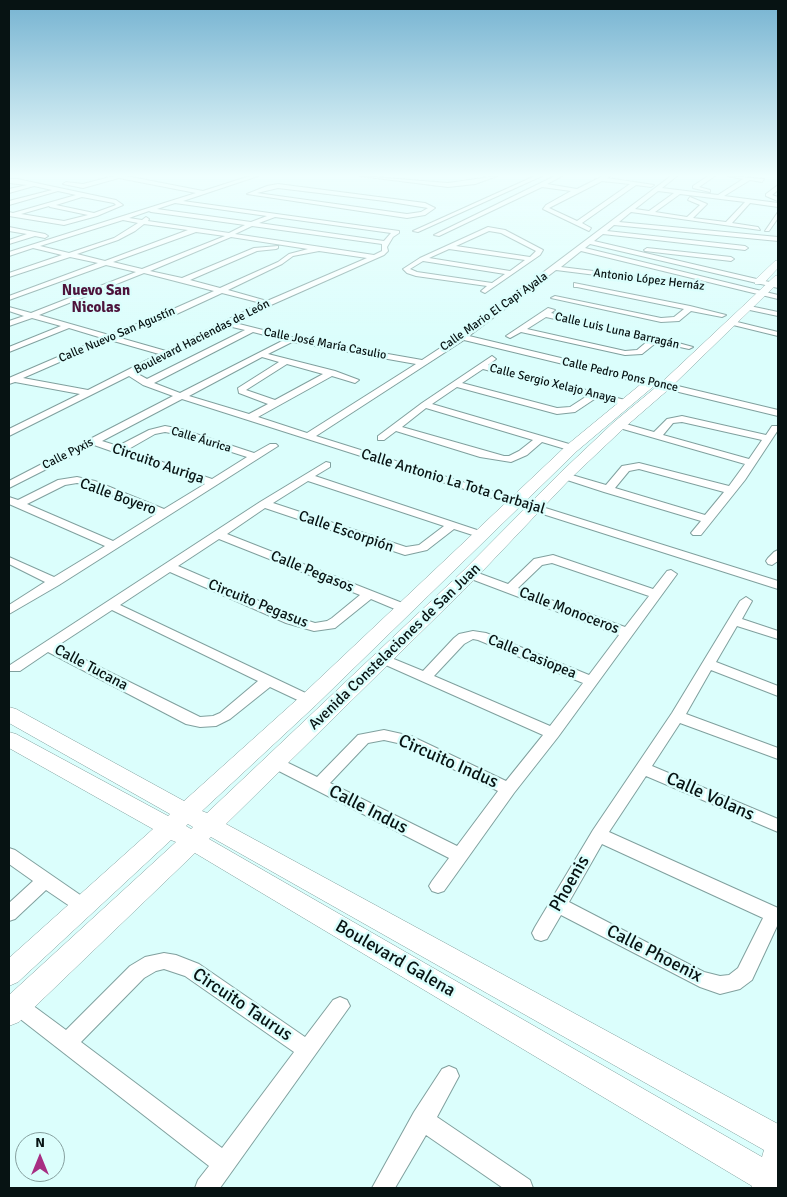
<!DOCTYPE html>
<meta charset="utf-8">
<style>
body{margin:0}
#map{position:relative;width:787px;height:1197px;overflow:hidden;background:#dbfefc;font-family:Signika,sans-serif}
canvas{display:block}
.frame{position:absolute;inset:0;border:10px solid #071313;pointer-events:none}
.north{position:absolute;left:15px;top:1132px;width:50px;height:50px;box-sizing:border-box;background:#dbfefc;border:1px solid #86a09f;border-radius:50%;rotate:0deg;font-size:14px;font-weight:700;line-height:20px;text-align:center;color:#071313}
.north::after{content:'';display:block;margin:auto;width:18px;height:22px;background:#a72e83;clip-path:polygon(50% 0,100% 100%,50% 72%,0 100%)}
</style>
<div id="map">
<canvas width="787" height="1197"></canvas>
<div class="frame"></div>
<div class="north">N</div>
</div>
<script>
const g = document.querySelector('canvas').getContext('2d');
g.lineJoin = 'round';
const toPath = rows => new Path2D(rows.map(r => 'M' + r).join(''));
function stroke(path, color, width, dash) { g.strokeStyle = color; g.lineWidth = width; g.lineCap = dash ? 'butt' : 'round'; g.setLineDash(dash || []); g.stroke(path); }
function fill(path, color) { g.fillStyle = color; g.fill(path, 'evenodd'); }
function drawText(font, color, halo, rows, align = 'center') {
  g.font = font + ' Signika,sans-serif'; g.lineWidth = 5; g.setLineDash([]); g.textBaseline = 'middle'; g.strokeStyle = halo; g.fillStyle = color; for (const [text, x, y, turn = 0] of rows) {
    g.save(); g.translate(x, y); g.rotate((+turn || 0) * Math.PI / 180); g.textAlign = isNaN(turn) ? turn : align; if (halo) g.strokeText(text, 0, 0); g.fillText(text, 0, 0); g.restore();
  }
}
const street = toPath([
 [114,176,126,176,203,191,250,176,258,176,183,201,399,231,399,233,393,237,387,247,388,251,384,255,271,305,235,323,291,337,422,360,460,335,671,176,677,176,662,188,718,195,743,179,728,176,764,179,762,182,750,180,724,196,778,203,778,207,750,203,732,223,758,227,760,230,631,212,619,222,778,237,778,241,614,225,607,231,745,246,748,248,745,250,603,234,594,241,778,284,778,288,590,244,585,248,778,295,778,299,581,251,561,267,700,284,704,286,700,288,556,270,469,336,778,410,778,416,464,340,316,436,778,581,778,589,182,399,102,441,118,446,149,430,165,426,181,429,254,453,270,444,276,444,278,446,59,585,9,614,9,605,45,582,9,564,9,557,54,577,105,546,9,504,9,497,18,500,58,480,77,477,95,481,164,509,205,484,94,445,9,488,9,481,173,396,143,385,129,376,9,436,9,429,80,394,15,382,9,384,9,378,102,338,69,328,9,352,9,347,61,326,32,318,9,326,9,321,24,316,9,311,9,307,31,313,136,272,106,265,9,300,9,296,98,263,70,257,9,277,9,273,62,255,33,248,9,256,9,252,196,193,119,178,83,188,63,184,66,182,83,184,114,176],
 [658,191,674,193,649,211,635,209,658,191],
 [680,194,745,202,726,222,693,218,707,204,690,197,688,200,700,205,687,217,655,212,680,194],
 [175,203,267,216,251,222,157,209,175,203],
 [149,211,151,212,245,225,229,233,148,221,149,219,146,217,142,220,129,218,149,211],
 [275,217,391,233,384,241,259,223,275,217],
 [123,220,138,223,114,238,69,253,40,246,123,220],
 [144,224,188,230,105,261,77,254,118,240,135,231,144,224],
 [252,226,382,244,382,251,374,255,235,234,252,226],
 [196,232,225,236,142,269,113,262,196,232],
 [231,237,308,249,289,254,278,262,220,288,190,280,257,251,276,249,278,248,278,246,254,248,182,278,150,271,231,237],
 [319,251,367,258,267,301,228,290,282,264,293,256,319,251],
 [144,273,214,291,162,314,109,335,39,315,144,273],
 [222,293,261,303,166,351,117,337,168,318,222,293],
 [228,326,245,330,147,379,136,373,228,326],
 [253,332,284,340,180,393,154,383,253,332],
 [110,340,159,354,88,390,23,378,110,340],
 [292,342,416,364,307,433,258,417,332,376,355,383,359,380,335,371,268,354,292,342],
 [262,357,279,362,238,388,239,393,268,404,249,414,189,396,262,357],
 [287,364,323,374,275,400,246,390,287,364],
 [165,432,176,434,247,457,212,479,127,450,155,434,165,432],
 [77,483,88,485,156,514,113,541,27,504,65,485,77,483],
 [360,176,448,183,497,176,475,184,448,187,360,176],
 [535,176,542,176,418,232,413,231,535,176],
 [555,176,562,176,547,184,577,189,603,176,610,176,607,178,654,185,651,187,636,185,582,223,591,228,589,231,543,209,546,205,571,191,542,187,439,236,434,235,555,176],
 [602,181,630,184,577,221,549,208,602,181],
 [708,176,715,176,699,187,710,190,710,192,693,188,693,186,708,176],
 [9,179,17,179,116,200,123,205,97,216,64,225,9,216,9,212,13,213,76,195,58,191,9,205,9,201,52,190,34,186,9,193,9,189,27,185,9,183,9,179],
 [82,197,114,203,116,205,94,213,56,205,82,197],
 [49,206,50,207,88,215,64,221,21,214,49,206],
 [278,184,425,203,435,208,425,215,407,218,247,194,267,186,278,184],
 [278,188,385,201,428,208,421,212,407,214,257,193,278,188],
 [778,185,778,190,772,195,778,197,778,201,766,196,766,194,778,185],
 [778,212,778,218,769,231,765,231,778,212],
 [9,227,45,234,48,236,45,238,35,236,9,244,9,240,27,234,9,231,9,227],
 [488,227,505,230,543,250,540,255,485,293,481,291,487,286,416,276,407,273,403,269,420,258,488,227],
 [489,231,501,233,536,251,530,257,456,246,489,231],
 [449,249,525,260,510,271,429,258,449,249],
 [423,261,505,274,492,283,417,272,410,269,423,261],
 [647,248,731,257,734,259,731,261,645,251,644,250,647,248],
 [574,283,690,306,726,315,722,317,691,311,679,321,661,322,551,298,555,296,661,318,674,317,684,309,577,287,574,287,574,283],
 [745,305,778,312,778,316,745,309,745,305],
 [548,308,555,310,551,313,656,337,693,347,689,349,657,342,642,354,625,355,521,332,510,338,506,336,548,308],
 [546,317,649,340,637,350,625,351,527,329,546,317],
 [729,320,778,332,778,336,729,324,729,320],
 [492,356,496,359,488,365,629,401,631,403,626,406,596,398,575,412,557,414,457,387,432,404,576,446,577,448,572,451,542,442,527,455,511,462,480,457,396,431,384,440,378,440,378,436,422,403,492,356],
 [483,369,587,396,570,407,557,408,462,383,483,369],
 [426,408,533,440,519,451,509,456,504,456,402,427,426,408],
 [682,416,766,435,772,426,778,426,778,430,745,480,701,535,693,535,691,533,701,521,604,492,561,478,560,476,565,473,606,485,622,466,639,463,729,486,745,464,616,427,614,425,619,422,654,432,667,419,682,416],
 [682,422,762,440,749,459,663,435,673,423,682,422],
 [639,469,724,492,705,515,615,488,629,471,639,469],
 [326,462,330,463,330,467,315,476,486,533,488,535,482,538,454,529,427,550,405,555,265,508,227,534,410,606,412,609,410,612,402,612,371,599,335,628,314,631,286,623,170,572,120,605,314,697,316,700,314,703,304,703,270,687,230,719,216,726,200,727,186,724,48,652,20,671,10,671,10,665,260,502,326,462],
 [308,481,444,526,419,545,406,547,273,503,308,481],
 [219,539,360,595,332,618,327,621,315,623,296,617,178,566,219,539],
 [112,610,258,681,220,713,213,716,200,717,57,646,112,610],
 [778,550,778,561,772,565,768,564,766,561,768,558,774,552,778,550],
 [553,555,653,589,667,571,671,570,677,574,558,737,514,793,444,891,438,893,432,891,429,886,432,881,449,858,271,767,268,763,271,759,276,757,317,777,358,735,384,730,411,736,506,781,543,735,379,662,377,659,379,656,384,655,423,671,454,638,459,634,473,631,486,633,589,675,619,635,466,577,464,574,470,570,508,584,534,559,553,555],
 [552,563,649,596,625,627,518,588,542,565,552,563],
 [473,639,478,640,583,683,550,726,434,676,464,644,473,639],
 [384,740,402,744,498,791,457,846,330,783,368,743,384,740],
 [746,597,752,601,742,619,778,631,778,639,737,626,716,662,778,686,778,696,711,670,686,714,778,748,778,759,680,723,652,766,778,819,778,832,646,776,609,832,778,908,778,924,752,980,740,989,720,994,700,987,561,915,547,939,541,941,535,939,532,933,535,927,593,830,672,713,740,601,746,597],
 [602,844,763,918,738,968,729,975,720,976,704,972,569,902,602,844],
 [9,848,15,850,89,901,92,906,89,911,83,913,77,911,46,890,15,919,9,921,9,903,33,881,9,864,9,848],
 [164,953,176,955,199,964,305,1037,333,1000,340,997,347,1000,350,1006,220,1188,195,1188,198,1180,209,1166,10,1011,9,1008,10,999,17,996,24,999,66,1030,130,966,145,957,164,953],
 [164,969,185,976,294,1052,222,1148,81,1042,144,978,156,971,164,969],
 [449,1066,456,1069,459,1076,437,1117,530,1180,533,1188,503,1188,426,1135,395,1188,372,1188,414,1112,442,1069,449,1066]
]);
const secondary = toPath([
 [778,260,778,268,763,284,755,284,755,280,775,261,778,260],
 [778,275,778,283,669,389,624,428,570,479,476,578,226,824,778,1124,778,1188,751,1188,752,1186,195,853,19,1022,9,1026,9,995,176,842,171,840,18,982,9,986,9,958,153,829,9,748,9,732,16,734,168,816,170,814,9,723,9,707,16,709,184,801,302,695,567,445,646,380,654,380,656,383,654,386,577,451,316,705,202,811,207,813,464,570,560,473,614,422,661,383,775,276,778,275],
 [188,824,193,827,191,829,186,826,188,824],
 [211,837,764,1150,762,1157,209,839,211,837]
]);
const farStreetnames = [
 ["Antonio López Hernáz",649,280,7],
 ["Calle Mario El Capi Ayala",494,312,-35],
 ["Calle Luis Luna Barragán",617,331,13],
 ["Calle Nuevo San Agustín",117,335,-23],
 ["Boulevard Haciendas de León",202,337,-27],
 ["Calle José María Casulio",325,344,11],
 ["Calle Pedro Pons Ponce",620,375,13],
 ["Calle Sergio Xelajo Anaya",553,384,14],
 ["Calle Áurica",201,440,17],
 ["Calle Pyxis",68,454,-27]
];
const farQuarternames = [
 ["Nuevo San",96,291],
 ["Nicolas",96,308]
];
const streetNames = [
 ["Circuito Auriga",158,464,19],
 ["Calle Antonio La Tota Carbajal",453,482,17],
 ["Calle Boyero",118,497,20],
 ["Calle Escorpión",346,532,19],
 ["Calle Pegasos",312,572,22],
 ["Circuito Pegasus",258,604,22],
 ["Calle Monoceros",569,611,21],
 ["Avenida Constelaciones de San Juan",395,647,-44],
 ["Calle Casiopea",532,657,22],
 ["Calle Tucana",91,668,28]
];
const nearStreetnames = [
 ["Circuito Indus",448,762,24],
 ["Calle Volans",710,797,24],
 ["Calle Indus",368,810,27],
 ["Phoenis",570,884,-60],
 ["Calle Phoenix",654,954,27],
 ["Boulevard Galena",395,959,30],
 ["Circuito Taurus",242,1005,34]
];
stroke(street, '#80a09e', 2);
stroke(secondary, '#80a09e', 1);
fill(street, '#fff');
fill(secondary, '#fff');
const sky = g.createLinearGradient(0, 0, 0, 344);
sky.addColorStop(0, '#76b3d1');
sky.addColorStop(0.51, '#effffe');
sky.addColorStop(1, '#effffe00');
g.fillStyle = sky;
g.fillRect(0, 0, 787, 344);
drawText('12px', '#071313', '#dbfefc', farStreetnames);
drawText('bold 15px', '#4d133b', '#dbfefc', farQuarternames);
drawText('15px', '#071313', '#dbfefc', streetNames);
drawText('18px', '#071313', '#dbfefc', nearStreetnames);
</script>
